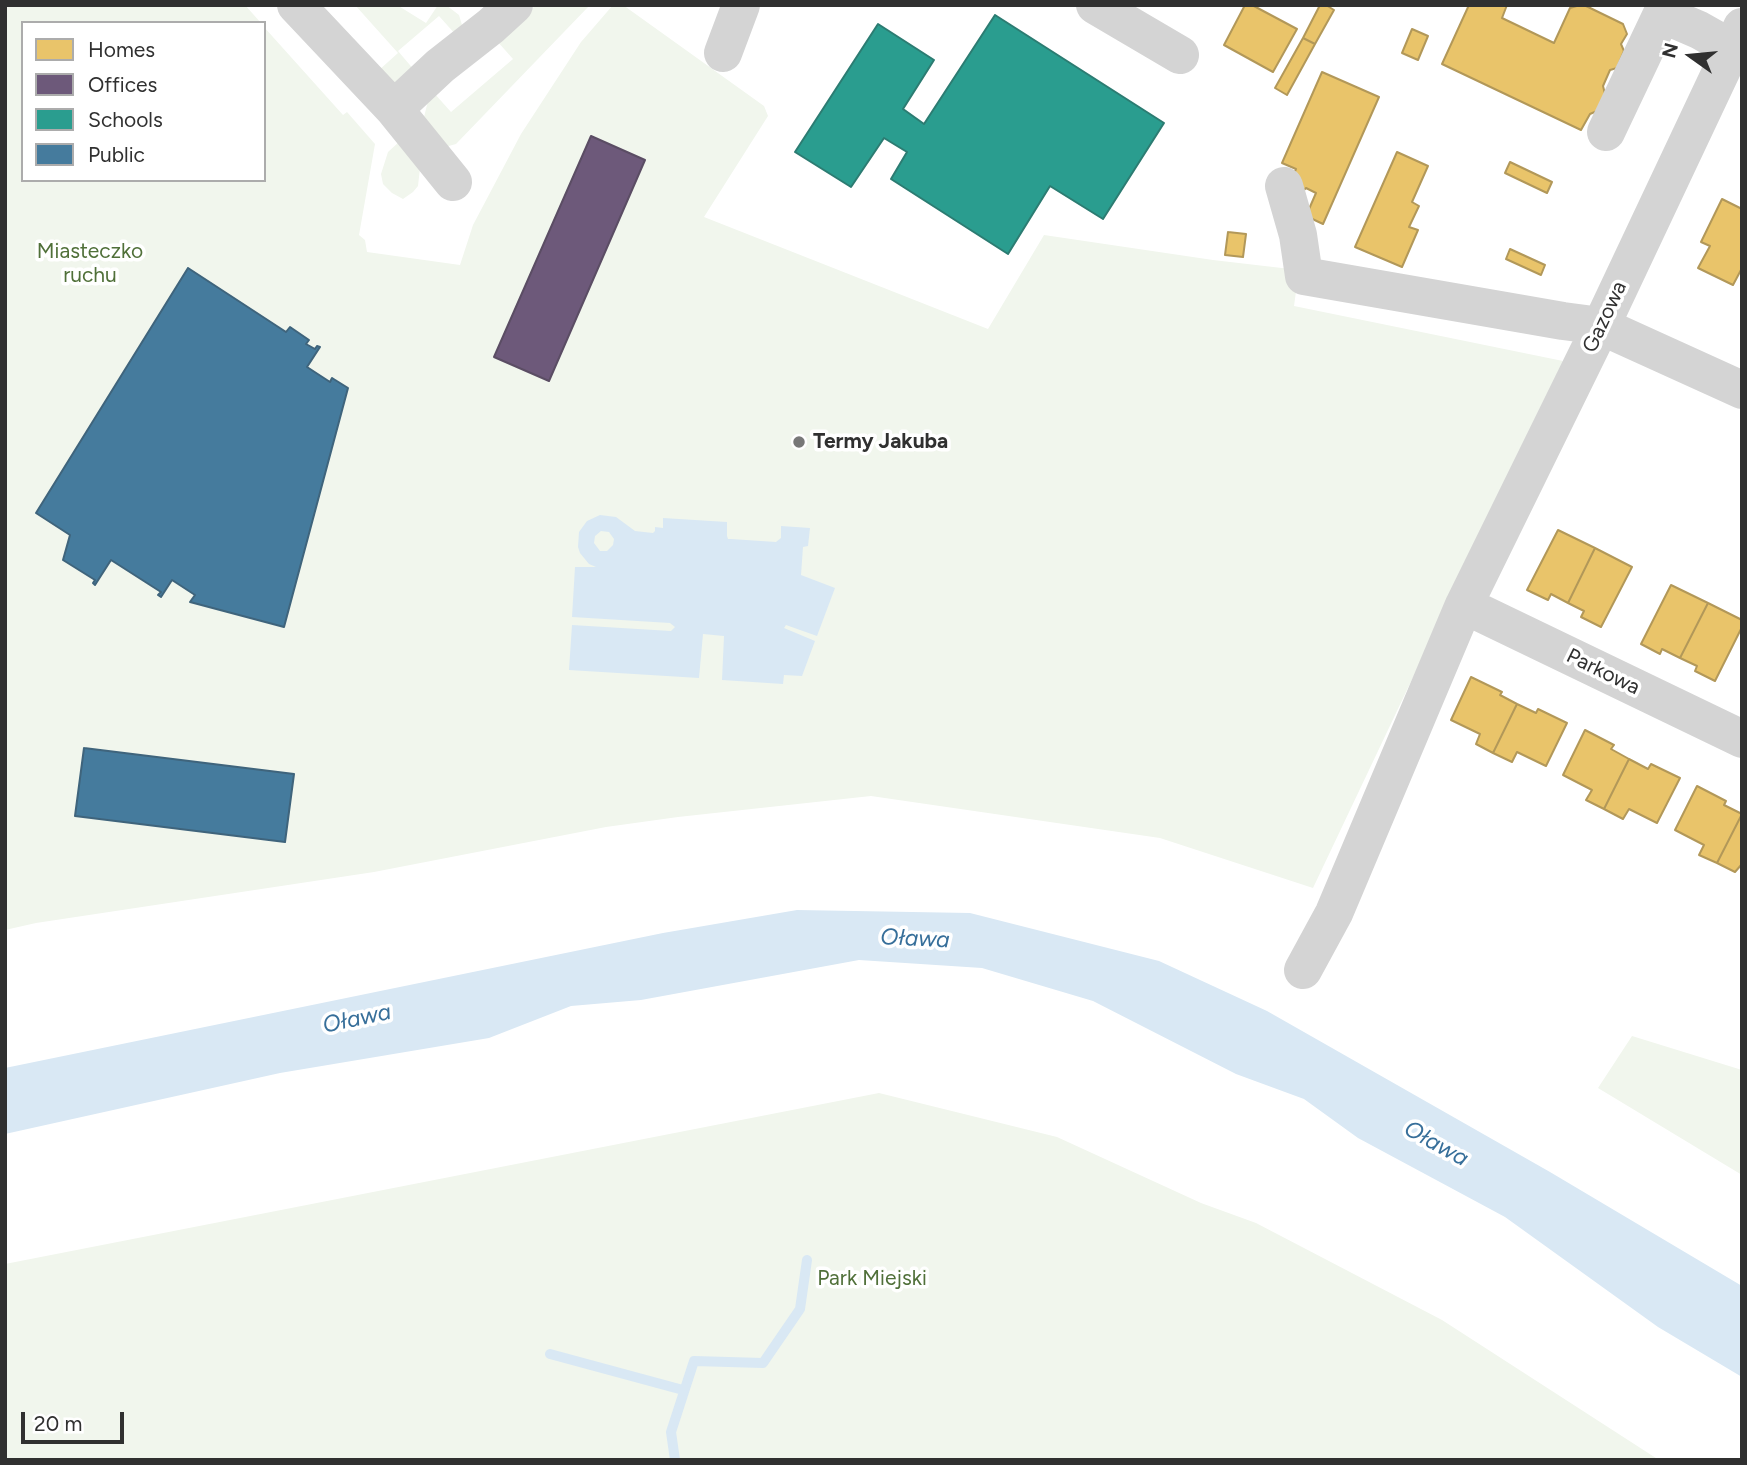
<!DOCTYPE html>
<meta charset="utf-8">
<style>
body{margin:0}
#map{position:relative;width:1747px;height:1465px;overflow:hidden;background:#fff;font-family:Figtree,sans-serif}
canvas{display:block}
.frame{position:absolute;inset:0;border:7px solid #303030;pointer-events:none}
.legend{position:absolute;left:21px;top:21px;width:245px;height:161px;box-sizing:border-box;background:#fff;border:2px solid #acacac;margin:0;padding:9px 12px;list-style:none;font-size:21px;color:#303030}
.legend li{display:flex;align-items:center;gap:14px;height:35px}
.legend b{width:35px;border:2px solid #acacac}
.north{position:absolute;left:1656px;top:21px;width:70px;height:70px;-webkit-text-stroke:5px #fff;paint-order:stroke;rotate:285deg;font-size:19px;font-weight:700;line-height:28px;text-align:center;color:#303030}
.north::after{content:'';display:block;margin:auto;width:24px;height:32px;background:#303030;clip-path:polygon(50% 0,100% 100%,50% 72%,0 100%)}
.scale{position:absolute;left:21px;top:1412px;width:103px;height:32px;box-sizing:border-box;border:4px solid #303030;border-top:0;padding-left:9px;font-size:21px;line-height:24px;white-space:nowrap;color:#303030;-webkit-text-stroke:5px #fff;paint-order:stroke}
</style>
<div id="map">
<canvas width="1747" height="1465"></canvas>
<div class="frame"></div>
<ul class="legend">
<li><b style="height:19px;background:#e9c46a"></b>Homes</li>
<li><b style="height:19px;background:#6d597a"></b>Offices</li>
<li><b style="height:19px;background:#2a9d8f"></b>Schools</li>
<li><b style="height:19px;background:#457b9d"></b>Public</li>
</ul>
<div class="north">N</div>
<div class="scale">20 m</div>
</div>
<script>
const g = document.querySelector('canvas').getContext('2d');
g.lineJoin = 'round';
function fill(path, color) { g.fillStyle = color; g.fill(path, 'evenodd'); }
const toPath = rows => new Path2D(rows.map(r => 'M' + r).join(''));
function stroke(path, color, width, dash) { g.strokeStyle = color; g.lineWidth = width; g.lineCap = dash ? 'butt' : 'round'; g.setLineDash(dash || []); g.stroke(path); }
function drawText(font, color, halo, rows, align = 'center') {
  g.font = font + ' Figtree,sans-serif'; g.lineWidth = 7; g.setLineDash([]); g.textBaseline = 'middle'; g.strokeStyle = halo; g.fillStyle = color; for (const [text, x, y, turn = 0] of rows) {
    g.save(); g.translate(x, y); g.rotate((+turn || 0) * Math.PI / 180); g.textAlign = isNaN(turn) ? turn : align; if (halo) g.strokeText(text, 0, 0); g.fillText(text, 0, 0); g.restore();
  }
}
const green = toPath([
 [5,5,245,5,261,23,23,23,23,180,264,180,264,27,343,115,347,112,375,144,359,235,365,240,367,252,460,265,473,225,521,134,581,42,613,5,623,5,764,106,768,116,704,217,988,329,1044,235,1213,260,1299,270,1294,306,1563,361,1313,888,1160,838,871,796,678,817,606,827,374,872,36,923,5,930],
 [355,5,397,5,426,23,438,5,446,5,459,15,462,25,456,35,439,16,398,51,415,71,395,83,378,71,398,53],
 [536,5,590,5,456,144,445,147,424,117,428,101,434,93,451,112,513,59,497,41],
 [400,141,420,168,418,186,413,192,403,199,392,193,383,184,381,174,388,152],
 [1632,1036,1742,1070,1742,1175,1598,1088],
 [879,1093,1057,1137,1201,1203,1256,1223,1442,1320,1659,1460,5,1460,5,1264]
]);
const water = toPath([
 [600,515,616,517,635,531,653,533,655,531,655,527,663,528,663,518,727,522,727,536,728,539,731,539,776,542,781,538,781,526,810,528,808,546,803,547,801,575,835,588,817,636,786,625,784,628,815,641,802,676,784,675,783,684,722,680,724,636,703,634,699,678,569,670,572,625,671,631,675,627,670,623,572,617,575,567,596,567,589,564,580,553,578,547,579,532,587,521],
 [601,531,609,532,614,539,613,545,607,551,600,551,594,543,595,536],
 [797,910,970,913,1159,961,1267,1011,1550,1172,1742,1286,1742,1377,1658,1327,1505,1217,1358,1138,1304,1099,1236,1074,1093,1001,982,968,859,960,641,1000,571,1006,489,1038,280,1073,5,1134,5,1068,663,933]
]);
const homes = toPath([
 [1245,5,1252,5,1297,29,1273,72,1224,45,1245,5],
 [1320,5,1326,5,1334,10,1315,44,1303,38,1320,5],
 [1469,5,1507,5,1502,18,1554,43,1570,8,1580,5,1584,5,1623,24,1627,34,1621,44,1624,51,1617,68,1610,70,1603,86,1605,94,1597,111,1590,114,1581,130,1442,64,1469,5],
 [1412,29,1428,36,1418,60,1402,53,1412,29],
 [1303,38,1315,44,1287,95,1275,88,1303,38],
 [1322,72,1379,97,1323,224,1306,216,1316,193,1306,188,1304,190,1290,183,1296,169,1282,163,1322,72],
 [1397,152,1428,166,1412,202,1419,206,1409,227,1418,230,1402,267,1355,247,1397,152],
 [1510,162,1552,182,1547,193,1505,173,1510,162],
 [1722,199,1742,209,1742,268,1733,285,1698,268,1710,246,1701,242,1722,199],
 [1228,232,1246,234,1243,257,1225,255,1228,232],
 [1510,249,1545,265,1541,275,1506,259,1510,249],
 [1558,530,1595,548,1568,603,1551,594,1548,600,1527,590,1558,530],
 [1595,548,1632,567,1601,627,1581,617,1584,611,1568,603,1595,548],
 [1671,585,1708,603,1680,658,1662,649,1660,654,1641,644,1671,585],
 [1708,603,1742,620,1742,627,1715,681,1695,671,1697,666,1680,658,1708,603],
 [1471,677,1502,692,1500,695,1517,704,1493,753,1476,744,1480,734,1451,720,1471,677],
 [1517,704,1536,713,1538,709,1567,723,1546,766,1517,752,1512,762,1493,753,1517,704],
 [1585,730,1614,745,1611,749,1629,759,1604,809,1586,800,1592,790,1563,775,1585,730],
 [1629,759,1648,769,1651,764,1680,778,1657,823,1629,809,1623,819,1604,809,1629,759],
 [1697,786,1726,801,1724,805,1742,814,1717,863,1699,855,1704,845,1675,830,1697,786],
 [1742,814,1742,864,1735,872,1717,863,1742,814]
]);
const offices = toPath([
 [591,136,645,160,549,381,494,357,591,136]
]);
const schools = toPath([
 [995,15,1164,123,1103,219,1050,186,1008,254,891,179,907,152,884,138,851,187,795,152,878,24,934,60,903,109,924,124,995,15]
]);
const public = toPath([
 [188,268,286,332,290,327,309,340,306,344,315,349,317,346,320,347,307,367,330,382,332,378,348,388,284,627,190,602,195,595,172,580,161,597,158,595,161,592,111,560,95,585,93,583,95,580,63,560,70,535,36,513,188,268],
 [84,748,294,774,285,842,75,816,84,748]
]);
const stream = toPath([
 [550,1354,683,1390],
 [675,1460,671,1432,694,1361,763,1363,800,1309,807,1260]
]);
const minor = toPath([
 [296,5,394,109],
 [1095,5,1180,55],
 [723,53,741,5],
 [1606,132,1662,14,1699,30,1731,48],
 [453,182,394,109,440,66,491,26,514,5],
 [1284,186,1298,235,1304,276,1563,321,1601,326,1742,390],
 [1464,605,1742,739],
 [1303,970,1334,913,1464,605,1601,326,1742,27]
]);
const markers = [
 [799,442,7,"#787878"]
];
const parkNames = [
 ["Miasteczko",90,252],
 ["ruchu",90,276],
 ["Park Miejski",872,1279]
];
const streetNames = [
 ["Gazowa",1605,317,-65],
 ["Parkowa",1603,672,26]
];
const poiNames = [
 ["Termy Jakuba",813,442]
];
const waterNames = [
 ["Oława",915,939,3],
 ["Oława",357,1019,-12],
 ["Oława",1436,1144,29]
];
fill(green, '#f1f6ed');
fill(water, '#d9e8f4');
fill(homes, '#e9c46a');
stroke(homes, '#b29859', 2);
fill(offices, '#6d597a');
stroke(offices, '#5b4d64', 2);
fill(schools, '#2a9d8f');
stroke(schools, '#2c7c72', 2);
fill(public, '#457b9d');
stroke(public, '#3f647c', 2);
stroke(stream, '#d9e8f4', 10);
stroke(minor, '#d4d4d4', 38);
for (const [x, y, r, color] of markers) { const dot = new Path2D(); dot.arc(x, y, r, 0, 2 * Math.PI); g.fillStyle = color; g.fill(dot); stroke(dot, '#fff', 2.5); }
drawText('21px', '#507039', '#fff', parkNames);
drawText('21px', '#303030', '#fff', streetNames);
drawText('bold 21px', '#303030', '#fff', poiNames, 'left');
drawText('italic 23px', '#376f9a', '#fff', waterNames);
</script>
